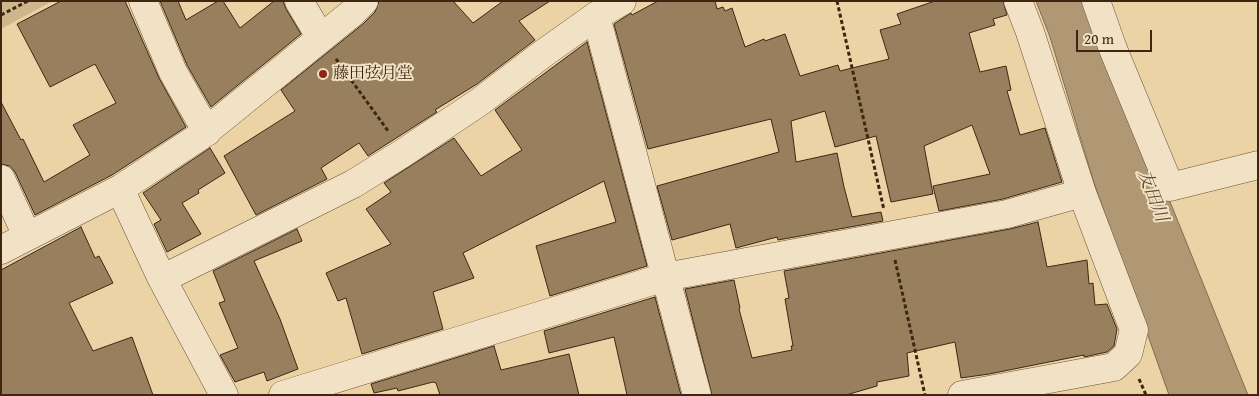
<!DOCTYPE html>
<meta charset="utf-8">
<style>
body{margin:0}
#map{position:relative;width:1259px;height:396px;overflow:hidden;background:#ebd3a6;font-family:"Gentium Book Plus",serif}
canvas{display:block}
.frame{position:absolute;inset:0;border:2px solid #3f2613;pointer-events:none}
.scale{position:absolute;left:1076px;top:30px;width:76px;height:22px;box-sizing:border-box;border:2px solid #3f2613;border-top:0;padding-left:6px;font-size:15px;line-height:18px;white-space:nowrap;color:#3f2613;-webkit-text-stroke:4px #f2e2c5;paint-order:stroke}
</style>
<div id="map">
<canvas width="1259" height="396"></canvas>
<div class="frame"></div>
<div class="scale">20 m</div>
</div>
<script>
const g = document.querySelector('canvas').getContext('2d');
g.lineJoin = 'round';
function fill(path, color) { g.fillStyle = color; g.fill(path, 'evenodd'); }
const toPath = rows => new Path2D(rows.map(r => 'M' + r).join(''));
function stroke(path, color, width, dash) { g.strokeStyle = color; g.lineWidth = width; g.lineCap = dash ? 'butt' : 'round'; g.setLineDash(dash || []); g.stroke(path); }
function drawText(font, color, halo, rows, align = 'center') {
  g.font = font + ' "Gentium Book Plus","Noto Serif JP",serif'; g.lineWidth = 4; g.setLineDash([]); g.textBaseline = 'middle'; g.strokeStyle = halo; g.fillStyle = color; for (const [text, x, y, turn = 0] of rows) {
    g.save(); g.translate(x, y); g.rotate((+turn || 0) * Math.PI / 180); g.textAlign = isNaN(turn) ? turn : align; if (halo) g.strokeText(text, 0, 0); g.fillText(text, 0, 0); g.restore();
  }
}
const green = toPath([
 [1,1,53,1,1,29]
]);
const water = toPath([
 [1036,1,1089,1,1248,395,1169,395,1094,183,1050,37,1036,1]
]);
const building = toPath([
 [61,1,125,1,159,78,186,127,112,175,35,215,15,172,10,166,1,164,1,102,21,140,23,139,44,182,90,155,73,125,116,103,95,64,50,87,17,24,61,1],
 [160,1,178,1,186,20,218,1,223,1,240,28,274,1,283,1,286,9,301,34,211,107,187,65,160,1],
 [379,1,453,1,473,23,503,1,550,1,519,21,535,40,477,84,435,110,437,112,368,156,359,143,321,168,327,179,256,215,224,156,295,111,281,90,363,24,375,12,379,1],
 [658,1,715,1,717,9,723,7,725,11,732,8,745,47,764,39,765,41,785,34,800,76,838,65,840,71,889,59,880,30,901,24,897,14,935,1,1003,1,1007,15,993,19,995,25,969,33,980,72,1006,66,1011,90,1007,91,1020,135,1045,128,1062,182,1003,199,939,211,933,186,990,174,972,125,924,146,933,194,891,202,876,136,835,147,825,111,791,121,796,162,837,153,844,187,852,217,881,212,883,221,778,240,777,237,736,248,730,224,672,240,657,186,779,152,771,119,648,149,614,24,631,13,632,15,658,1],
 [587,42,647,266,550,296,536,246,616,222,604,181,463,253,474,278,433,292,443,329,362,354,346,298,338,301,326,273,391,244,366,209,391,192,384,183,454,138,481,176,522,150,495,110,587,42],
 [210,148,225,173,198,190,199,193,182,203,201,234,167,252,154,224,161,220,143,193,210,148],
 [1038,222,1047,267,1087,260,1089,284,1093,283,1095,305,1107,304,1117,329,1114,346,1107,352,1084,357,1084,355,989,374,961,378,955,342,907,353,909,376,877,382,877,386,846,395,712,395,685,289,734,280,740,308,739,309,752,358,792,350,791,346,793,346,785,299,789,298,784,271,1010,229,1038,222],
 [81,227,95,258,99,256,113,283,69,303,93,351,132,337,153,395,1,395,1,270,81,227],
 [297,229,302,241,254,261,280,319,298,369,267,381,264,372,235,382,220,355,238,348,219,303,225,301,213,271,297,229],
 [655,297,681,395,627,395,614,337,549,353,544,331,655,297],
 [494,346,501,370,569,354,579,395,440,395,436,383,433,382,398,391,397,388,374,393,371,384,494,346]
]);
const path = toPath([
 [837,1,884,210],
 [1,15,28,1],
 [336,59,388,131],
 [895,260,925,395],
 [1139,379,1146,395]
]);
const minor = toPath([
 [143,1,173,72,207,132],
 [299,1,321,38],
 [1096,1,1113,49,1170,187,1258,165],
 [596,16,697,395],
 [1,179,27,236],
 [120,189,162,279,224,395],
 [1,250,120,189,199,137,352,13,364,1],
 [162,279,353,184,403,153,478,103,544,53,596,16,622,1],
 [283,395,665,277,1007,214,1082,193],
 [962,395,1114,367,1128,354,1134,330,1082,193,1030,32,1018,1]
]);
const markers = [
 [323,74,5,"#8f2418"]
];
const poiNames = [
 ["藤田弦月堂",333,74]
];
const waterNames = [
 ["友田川",1152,196,69]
];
fill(green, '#ceb68d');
fill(water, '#b19874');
stroke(water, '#836a4d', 1);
fill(building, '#98805f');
stroke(building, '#3f2613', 1);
stroke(minor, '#6a5138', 29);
stroke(path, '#3f2613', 3, [4, 2.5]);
stroke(minor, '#f2e2c5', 28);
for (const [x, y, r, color] of markers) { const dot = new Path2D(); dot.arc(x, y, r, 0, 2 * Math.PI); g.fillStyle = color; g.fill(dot); stroke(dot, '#f2e2c5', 2); }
drawText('16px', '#3f2613', '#f2e2c5', poiNames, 'left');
drawText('italic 18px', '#614830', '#f2e2c5', waterNames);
</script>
